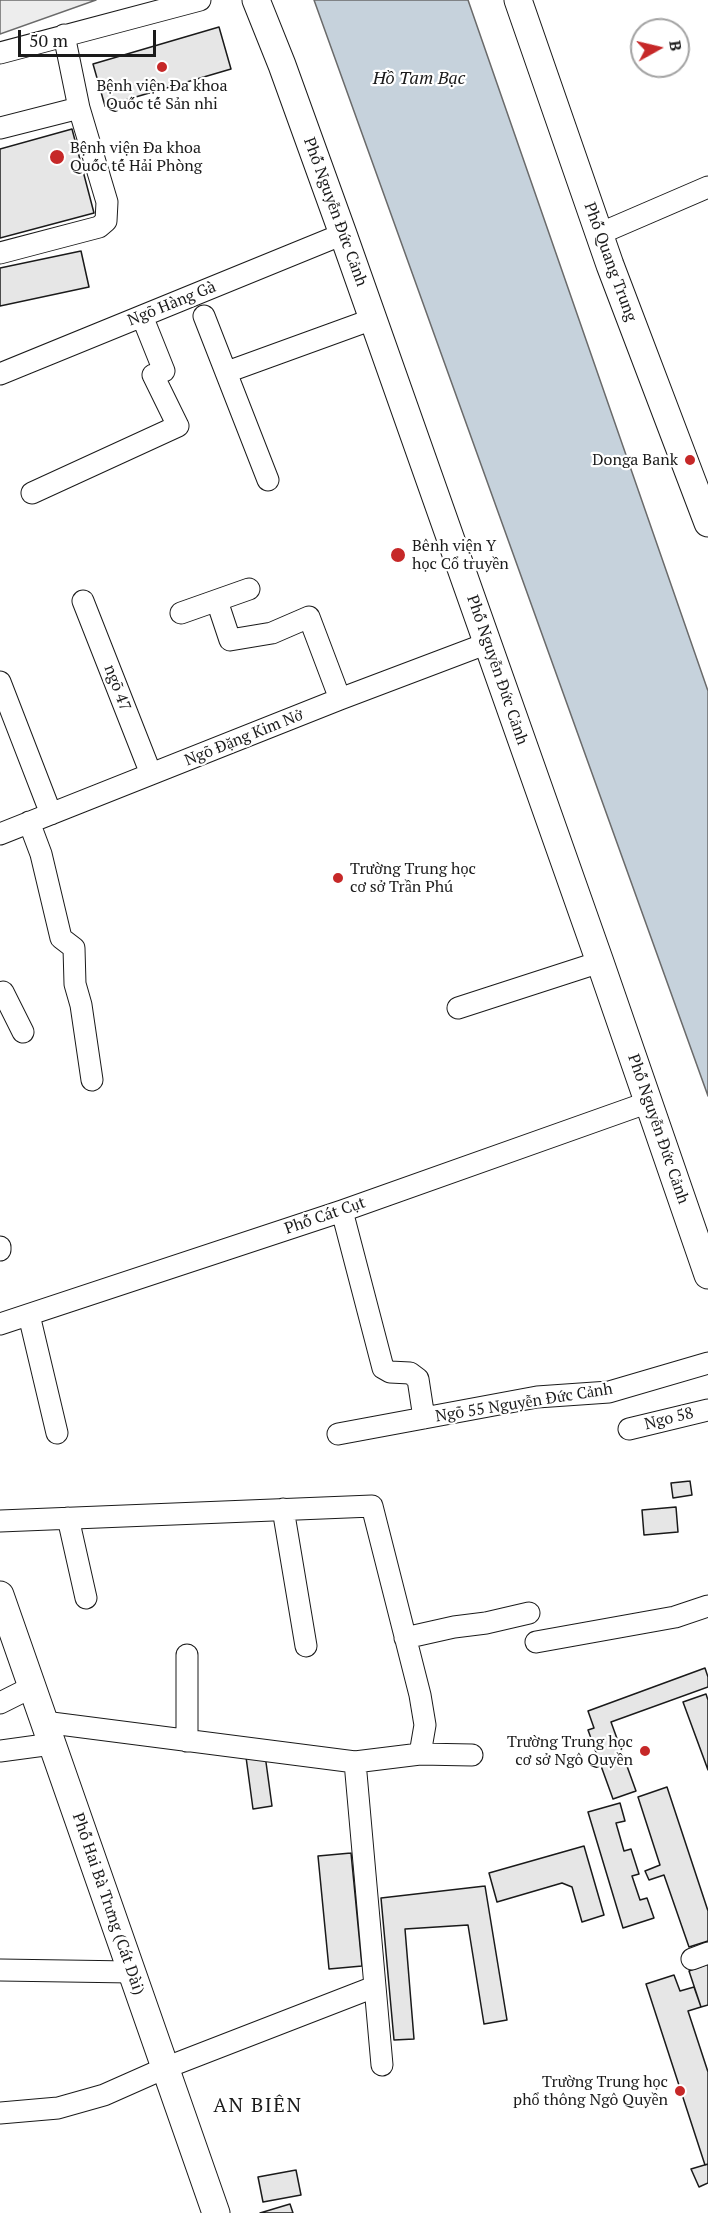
<!DOCTYPE html>
<meta charset="utf-8">
<style>
body{margin:0}
#map{position:relative;width:708px;height:2213px;overflow:hidden;background:#fff;font-family:"PT Serif",serif}
canvas{display:block}
.north{position:absolute;left:630px;top:18px;width:60px;height:60px;box-sizing:border-box;background:#fff;border:2px solid #a3a3a3;border-radius:50%;rotate:82deg;font-size:16px;font-weight:700;line-height:24px;text-align:center;color:#1a1a1a}
.north::after{content:'';display:block;margin:auto;width:21px;height:27px;background:#c62828;clip-path:polygon(50% 0,100% 100%,50% 72%,0 100%)}
.scale{position:absolute;left:18px;top:30px;width:138px;height:27px;box-sizing:border-box;border:3px solid #1a1a1a;border-top:0;padding-left:8px;font-size:18px;line-height:21px;white-space:nowrap;color:#1a1a1a;-webkit-text-stroke:4px #fff;paint-order:stroke}
</style>
<div id="map">
<canvas width="708" height="2213"></canvas>
<div class="north">B</div>
<div class="scale">50 m</div>
</div>
<script>
const g = document.querySelector('canvas').getContext('2d');
g.lineJoin = 'round';
function fill(path, color) { g.fillStyle = color; g.fill(path, 'evenodd'); }
const toPath = rows => new Path2D(rows.map(r => 'M' + r).join(''));
function stroke(path, color, width, dash) { g.strokeStyle = color; g.lineWidth = width; g.lineCap = dash ? 'butt' : 'round'; g.setLineDash(dash || []); g.stroke(path); }
function drawText(font, color, halo, rows, align = 'center') {
  g.font = font + ' "PT Serif",serif'; g.lineWidth = 4.5; g.setLineDash([]); g.textBaseline = 'middle'; g.strokeStyle = halo; g.fillStyle = color; for (const [text, x, y, turn = 0] of rows) {
    g.save(); g.translate(x, y); g.rotate((+turn || 0) * Math.PI / 180); g.textAlign = isNaN(turn) ? turn : align; if (halo) g.strokeText(text, 0, 0); g.fillText(text, 0, 0); g.restore();
  }
}
const parking = toPath([
 [0,0,96,0,0,34,0,0]
]);
const water = toPath([
 [314,0,468,0,708,691,708,1096,314,0]
]);
const building = toPath([
 [219,27,231,69,105,106,93,64,219,27],
 [72,129,94,213,0,238,0,149,72,129],
 [81,251,89,287,0,306,0,268,81,251],
 [690,1481,692,1495,673,1498,671,1483,690,1481],
 [676,1507,678,1532,644,1535,642,1510,676,1507],
 [705,1668,708,1677,708,1687,611,1722,636,1791,613,1799,588,1730,594,1728,588,1711,705,1668],
 [706,1694,708,1700,708,1770,683,1702,706,1694],
 [265,1755,272,1806,253,1809,246,1757,265,1755],
 [667,1787,708,1911,708,1941,689,1947,664,1875,649,1880,645,1871,660,1865,638,1797,667,1787],
 [620,1803,625,1821,616,1823,624,1851,631,1849,639,1874,632,1876,640,1900,647,1898,654,1918,623,1928,588,1812,620,1803],
 [584,1846,604,1915,582,1922,572,1887,562,1883,497,1902,489,1873,584,1846],
 [351,1853,362,1966,329,1969,318,1856,351,1853],
 [485,1886,507,2020,484,2024,468,1925,405,1929,414,2039,394,2040,381,1898,485,1886],
 [708,1964,708,2005,701,2007,689,1971,708,1964],
 [674,1975,680,1991,694,1987,701,2007,688,2011,708,2072,708,2164,705,2165,646,1984,674,1975],
 [708,2164,708,2183,699,2187,691,2169,708,2164],
 [296,2170,301,2195,263,2202,258,2177,296,2170],
 [290,2204,293,2213,260,2213,290,2204]
]);
const minor = toPath([
 [0,53,200,0],
 [0,128,79,108],
 [599,234,708,187],
 [0,253,99,227,106,221,107,202,79,108,64,35],
 [204,316,268,480],
 [227,372,373,319],
 [0,374,343,234],
 [32,493,178,426,153,375,164,371,142,316],
 [83,601,151,774],
 [217,601,230,640,272,633,309,617,340,699],
 [181,613,249,589],
 [0,682,51,814],
 [29,822,41,854,61,938,74,948,75,984,81,1005,92,1080],
 [0,834,340,699,488,643],
 [0,993,3,992,23,1032],
 [458,1008,600,962],
 [342,1211,383,1368,390,1372,410,1373,418,1379,424,1418],
 [0,1247,0,1250],
 [29,1315,57,1433],
 [0,1324,342,1211,649,1102],
 [629,1429,708,1410],
 [338,1434,537,1397,609,1392,708,1363],
 [283,1509,306,1646],
 [68,1518,86,1598],
 [0,1521,372,1506,420,1695,425,1725,420,1754],
 [405,1638,454,1627,486,1623,529,1613],
 [536,1642,675,1617,708,1606],
 [187,1655,187,1741],
 [0,1703,32,1687],
 [44,1722,355,1762,420,1754,472,1755],
 [0,1751,52,1744],
 [355,1762,382,2065],
 [692,1959,708,1953],
 [0,1970,131,1972],
 [0,2113,58,2108,104,2095,165,2068,374,1987]
]);
const major = toPath([
 [256,0,282,65,343,234,600,962,708,1275],
 [518,0,610,265,708,523],
 [0,1595,216,2213]
]);
const markers = [
 [162,67,6,"#c62828"],
 [57,157,8,"#c62828"],
 [690,460,6,"#c62828"],
 [398,555,8,"#c62828"],
 [338,878,6,"#c62828"],
 [645,1751,6,"#c62828"],
 [680,2091,6,"#c62828"]
];
const poiNames = [
 ["Bệnh viện Đa khoa",162,86,"center"],
 ["Quốc tế Sản nhi",162,104,"center"],
 ["Bệnh viện Đa khoa",70,148],
 ["Quốc tế Hải Phòng",70,166],
 ["Donga Bank",678,460,"right"],
 ["Bênh viện Y",412,546],
 ["học Cổ truyền",412,564],
 ["Trường Trung học",350,869],
 ["cơ sở Trần Phú",350,887],
 ["Trường Trung học",633,1742,"right"],
 ["cơ sở Ngô Quyền",633,1760,"right"],
 ["Trường Trung học",668,2082,"right"],
 ["phổ thông Ngô Quyền",668,2100,"right"]
];
const streetNames = [
 ["Phố Nguyễn Đức Cảnh",335,212,70],
 ["Phố Quang Trung",610,262,70],
 ["Ngõ Hàng Gà",172,304,-22],
 ["Phố Nguyễn Đức Cảnh",497,670,71],
 ["ngõ 47",117,688,69],
 ["Ngõ Đặng Kim Nở",244,738,-22],
 ["Phố Nguyễn Đức Cảnh",658,1129,71],
 ["Phố Cát Cụt",325,1216,-19],
 ["Ngõ 55 Nguyễn Đức Cảnh",524,1403,-9],
 ["Ngo 58",669,1419,-14],
 ["Phố Hai Bà Trưng (Cát Dài)",108,1904,71]
];
const waterNames = [
 ["Hồ Tam Bạc",419,79]
];
const quarterNames = [
 ["AN BIÊN",258,2106]
];
fill(parking, '#ededed');
stroke(parking, '#6a6a6a', 1.5);
fill(water, '#c6d2dc');
stroke(water, '#6a6a6a', 1.5);
fill(building, '#e6e6e6');
stroke(building, '#1a1a1a', 1.5);
stroke(minor, '#1a1a1a', 23);
stroke(major, '#1a1a1a', 29);
stroke(minor, '#fff', 21);
stroke(major, '#fff', 27);
for (const [x, y, r, color] of markers) { const dot = new Path2D(); dot.arc(x, y, r, 0, 2 * Math.PI); g.fillStyle = color; g.fill(dot); stroke(dot, '#fff', 2); }
drawText('16px', '#1a1a1a', '#fff', poiNames, 'left');
drawText('16px', '#1a1a1a', '#fff', streetNames);
drawText('italic 18px', '#1a1a1a', '#fff', waterNames);
g.letterSpacing = '1.5px';
drawText('20px', '#1a1a1a', '#fff', quarterNames);
g.letterSpacing = '0px';
</script>
